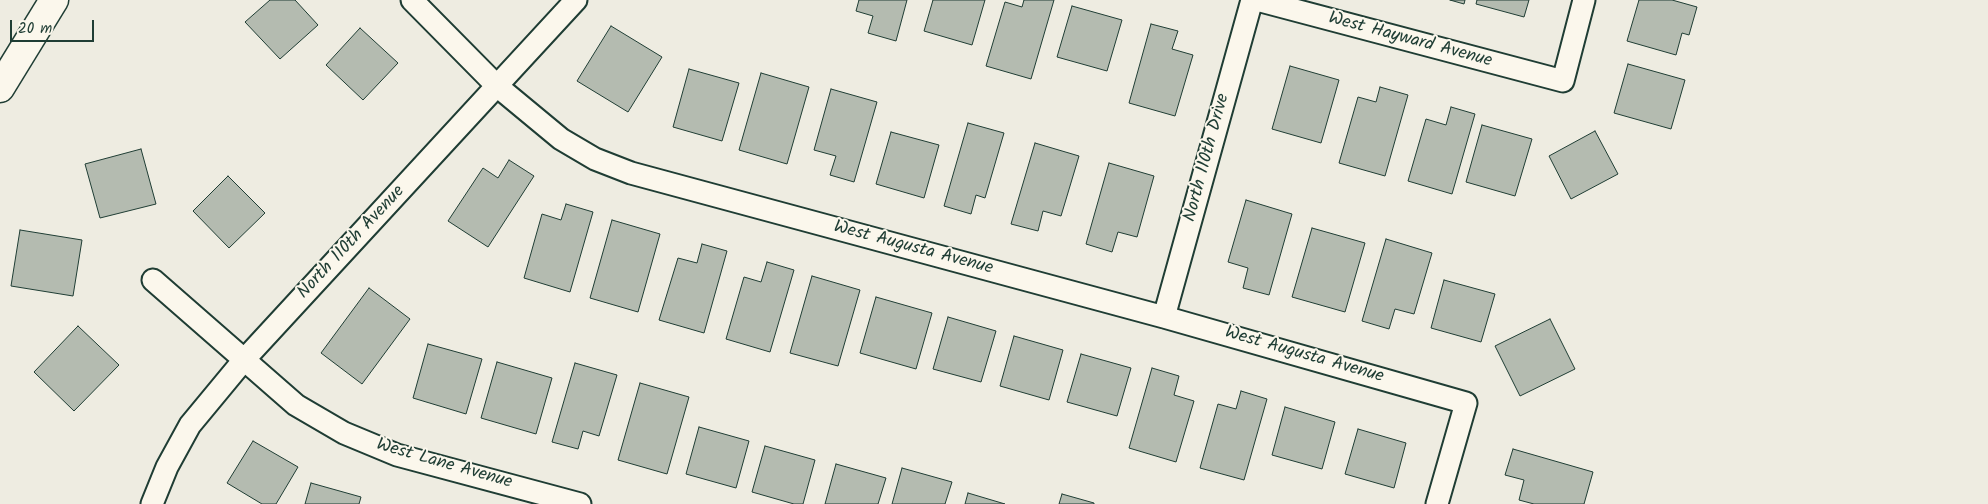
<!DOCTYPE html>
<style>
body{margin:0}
#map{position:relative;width:1988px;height:504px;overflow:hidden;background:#eeece1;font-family:Kalam,sans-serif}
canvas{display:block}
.scale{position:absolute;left:10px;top:20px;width:84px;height:22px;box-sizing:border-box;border:2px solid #1f3d34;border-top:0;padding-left:6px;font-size:15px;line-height:18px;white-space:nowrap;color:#1f3d34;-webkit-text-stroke:4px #fbf7ec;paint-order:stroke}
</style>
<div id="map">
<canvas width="1988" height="504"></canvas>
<div class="scale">20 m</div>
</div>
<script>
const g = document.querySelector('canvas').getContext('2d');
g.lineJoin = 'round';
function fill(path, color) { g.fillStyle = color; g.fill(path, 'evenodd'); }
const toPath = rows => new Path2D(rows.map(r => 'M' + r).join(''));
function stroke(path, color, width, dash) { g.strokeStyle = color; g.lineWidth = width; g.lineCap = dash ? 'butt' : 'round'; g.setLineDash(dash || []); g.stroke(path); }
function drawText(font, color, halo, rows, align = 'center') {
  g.font = font + ' Kalam,sans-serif'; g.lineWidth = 4; g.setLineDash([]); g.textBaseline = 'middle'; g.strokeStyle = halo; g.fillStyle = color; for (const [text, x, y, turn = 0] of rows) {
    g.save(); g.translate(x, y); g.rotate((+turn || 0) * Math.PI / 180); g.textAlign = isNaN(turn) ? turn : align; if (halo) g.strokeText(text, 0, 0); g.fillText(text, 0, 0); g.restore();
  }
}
const building = toPath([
 [270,0,295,0,318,25,280,59,245,22,270,0],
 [859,0,907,0,896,41,868,33,873,16,856,11,859,0],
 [933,0,985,0,972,45,924,31,933,0],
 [1024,0,1054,0,1031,79,986,66,1005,2,1022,7,1024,0],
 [1450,0,1465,0,1464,4,1450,0],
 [1477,0,1529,0,1524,17,1476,4,1477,0],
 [1639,0,1672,0,1697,7,1689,35,1682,33,1676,55,1627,41,1639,0],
 [1072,6,1122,20,1107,71,1057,57,1072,6],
 [1151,24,1178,31,1172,49,1193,55,1175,116,1129,103,1151,24],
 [611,26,662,57,628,112,577,81,611,26],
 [360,28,398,63,363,100,326,65,360,28],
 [1628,64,1685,80,1671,129,1614,113,1628,64],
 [1290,66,1339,80,1321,143,1272,129,1290,66],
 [689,69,739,83,722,141,673,127,689,69],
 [761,73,809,87,787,164,739,150,761,73],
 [1380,87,1408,95,1385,176,1339,163,1358,97,1376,102,1380,87],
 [831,89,877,102,854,182,830,175,836,156,814,150,831,89],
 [1451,107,1475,114,1452,194,1408,181,1426,119,1446,125,1451,107],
 [968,123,1004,133,985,198,976,195,971,214,944,206,968,123],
 [1482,125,1532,139,1515,196,1466,182,1482,125],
 [1595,131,1618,174,1571,199,1549,156,1595,131],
 [891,132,939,145,924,198,876,184,891,132],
 [1035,143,1079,156,1061,216,1043,211,1038,231,1011,224,1035,143],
 [141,149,156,204,100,218,85,164,141,149],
 [509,160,534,176,488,247,448,221,483,168,498,178,509,160],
 [1109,163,1154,176,1137,237,1118,232,1112,252,1086,244,1109,163],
 [228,176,265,213,229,248,193,211,228,176],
 [1246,200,1292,214,1269,295,1243,288,1248,268,1228,262,1246,200],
 [566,204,593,212,570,292,524,278,542,214,561,220,566,204],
 [612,220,660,234,638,312,590,298,612,220],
 [1312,228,1365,243,1345,312,1292,297,1312,228],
 [20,230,82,240,73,296,11,286,20,230],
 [1386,239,1432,253,1414,314,1395,309,1389,329,1362,321,1386,239],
 [702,244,727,251,704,333,659,320,678,258,697,263,702,244],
 [767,262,794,270,770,352,726,339,744,277,761,282,767,262],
 [812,276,860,290,838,366,790,353,812,276],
 [1444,280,1495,294,1481,342,1431,328,1444,280],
 [369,288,410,319,362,384,321,353,369,288],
 [876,297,932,313,916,369,860,353,876,297],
 [948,317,996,331,981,382,933,369,948,317],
 [1550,319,1575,369,1520,396,1495,346,1550,319],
 [78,326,119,365,74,411,34,372,78,326],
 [1014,336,1063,350,1049,400,1000,386,1014,336],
 [428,344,482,359,466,414,413,398,428,344],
 [1081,354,1131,368,1117,416,1067,402,1081,354],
 [497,362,552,378,536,434,481,418,497,362],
 [575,363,617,375,599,436,583,431,578,449,552,442,575,363],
 [1152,368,1179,376,1174,395,1194,401,1176,462,1129,448,1152,368],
 [640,383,689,397,667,474,618,460,640,383],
 [1241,391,1267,399,1244,480,1200,468,1218,404,1236,409,1241,391],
 [1285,407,1335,422,1322,469,1272,455,1285,407],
 [699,427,749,441,736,488,686,474,699,427],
 [1358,429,1406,443,1394,488,1345,474,1358,429],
 [253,441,298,467,276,504,262,504,227,483,253,441],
 [765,446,815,460,803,504,794,504,752,492,765,446],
 [1513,449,1593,472,1584,504,1534,504,1519,500,1524,480,1505,475,1513,449],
 [836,464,886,478,878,504,825,504,836,464],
 [902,468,952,482,945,504,892,504,902,468],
 [311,483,361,497,359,504,305,504,311,483],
 [968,493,1005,504,965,504,968,493],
 [1062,494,1094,503,1094,504,1059,504,1062,494]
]);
const street = toPath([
 [412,0,497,86,561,139,595,159,631,173,1164,317,1466,403,1437,504],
 [1257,0,1563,81,1584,0],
 [153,280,296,405,344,433,397,455,580,504],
 [1164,317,1252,0],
 [152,504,167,467,190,425,243,361,576,0]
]);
const secondary = toPath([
 [0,88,54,0]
]);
const streetNames = [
 ["West Hayward Avenue",1410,41,15],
 ["North 110th Drive",1208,158,-75],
 ["North 110th Avenue",352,243,-47],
 ["West Augusta Avenue",913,249,15],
 ["West Augusta Avenue",1304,356,16],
 ["West Lane Avenue",444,465,16]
];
fill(building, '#b4bbb0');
stroke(building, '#1f3d34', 1);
stroke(street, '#1f3d34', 25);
stroke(secondary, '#1f3d34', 31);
stroke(street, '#fbf7ec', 21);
stroke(secondary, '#fbf7ec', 28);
drawText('18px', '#1f3d34', '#fbf7ec', streetNames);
</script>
